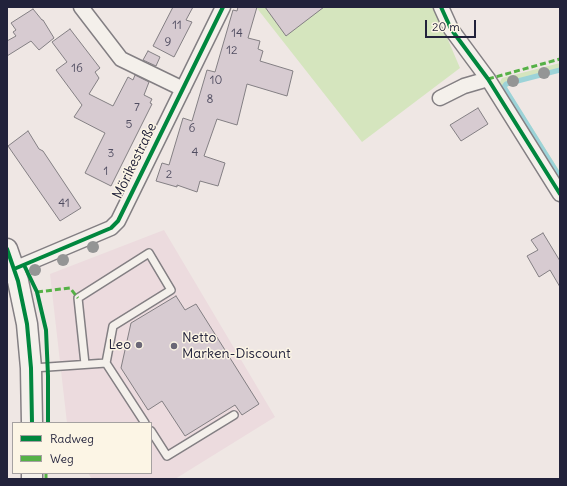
<!DOCTYPE html>
<meta charset="utf-8">
<style>
body{margin:0}
#map{position:relative;width:567px;height:486px;overflow:hidden;background:#efe7e4;font-family:Delius,sans-serif}
canvas{display:block}
.frame{position:absolute;inset:0;border:8px solid #22223b;pointer-events:none}
.legend{position:absolute;left:12px;top:422px;width:140px;height:52px;box-sizing:border-box;background:#fcf5e5;border:1px solid #a5a1a1;margin:0;padding:5px 7px;list-style:none;font-size:12px;color:#22223b}
.legend li{display:flex;align-items:center;gap:8px;height:20px}
.legend b{width:20px;border:1px solid #a5a1a1}
.scale{position:absolute;left:425px;top:20px;width:51px;height:18px;box-sizing:border-box;border:2px solid #22223b;border-top:0;padding-left:5px;font-size:12px;line-height:14px;white-space:nowrap;color:#22223b;-webkit-text-stroke:3px #fcf5e5;paint-order:stroke}
</style>
<div id="map">
<canvas width="567" height="486"></canvas>
<div class="frame"></div>
<ul class="legend">
<li><b style="height:5px;background:#00873e"></b>Radweg</li>
<li><b style="height:5px;background:#55b146"></b>Weg</li>
</ul>
<div class="scale">20 m</div>
</div>
<script>
const g = document.querySelector('canvas').getContext('2d');
g.lineJoin = 'round';
function fill(path, color) { g.fillStyle = color; g.fill(path, 'evenodd'); }
const toPath = rows => new Path2D(rows.map(r => 'M' + r).join(''));
function stroke(path, color, width, dash) { g.strokeStyle = color; g.lineWidth = width; g.lineCap = dash ? 'butt' : 'round'; g.setLineDash(dash || []); g.stroke(path); }
function drawText(font, color, halo, rows, align = 'center') {
  g.font = font + ' Delius,sans-serif'; g.lineWidth = 3; g.setLineDash([]); g.textBaseline = 'middle'; g.strokeStyle = halo; g.fillStyle = color; for (const [text, x, y, turn = 0] of rows) {
    g.save(); g.translate(x, y); g.rotate((+turn || 0) * Math.PI / 180); g.textAlign = isNaN(turn) ? turn : align; if (halo) g.strokeText(text, 0, 0); g.fillText(text, 0, 0); g.restore();
  }
}
const built = toPath([
 [164,230,275,417,175,479,92,479,88,473,151,473,151,423,67,423,50,274]
]);
const green = toPath([
 [256,7,434,7,460,68,362,142],
 [560,63,560,71,509,85,507,88,560,172,560,184,501,88,500,82,502,78]
]);
const stream = toPath([
 [560,70,506,84,504,87,560,177]
]);
const building = toPath([
 [173,7,193,7,186,20,192,22,174,57,153,46,173,7],
 [238,7,257,7,248,38,260,41,258,49,263,51,260,61,293,71,287,96,247,84,237,125,217,119,204,156,225,163,218,186,200,181,197,192,177,185,177,187,156,181,162,163,169,165,183,118,192,121,207,70,215,72,233,10,237,11,238,7],
 [265,7,324,7,286,36,265,7],
 [33,9,42,20,43,20,54,38,39,50,31,41,7,56,7,41,16,36,13,32,16,30,11,23,33,9],
 [70,29,100,68,95,72,99,78,89,94,113,106,128,77,133,80,135,75,149,82,144,95,152,99,150,103,152,104,111,186,85,173,105,133,74,117,82,105,56,70,67,62,52,42,70,29],
 [148,51,160,57,156,66,143,60,148,51],
 [478,108,488,124,461,141,450,125,478,108],
 [28,131,39,149,43,151,81,208,60,221,8,146,28,131],
 [543,233,560,261,560,287,550,270,539,277,527,256,538,250,531,240,543,233],
 [176,296,185,310,196,304,259,404,242,415,235,405,185,436,162,401,148,410,121,368,131,323,176,296]
]);
const lane = toPath([
 [106,363,145,423],
 [32,368,48,367,106,363,113,326,171,290,149,253,78,298,85,364],
 [151,431,167,456,234,415]
]);
const street = toPath([
 [81,7,121,59,183,89],
 [441,7,451,29,488,79,560,194],
 [440,98,464,86,488,79],
 [14,269,111,228,118,221,223,7]
]);
const secondary = toPath([
 [7,249,18,281,27,324,31,368,32,423],
 [32,473,32,479]
]);
const quiet = toPath([
 [488,79,560,59],
 [37,292,70,288,78,298],
 [46,479,46,473]
]);
const cycleway = toPath([
 [441,7,451,29,488,79,560,194],
 [7,249,18,281,27,324,31,368,32,423],
 [24,265,37,292,46,330,48,376,48,423],
 [14,269,111,228,118,221,223,7]
]);
const trees = [
 [544,73],
 [513,81],
 [93,247],
 [63,260],
 [35,270]
];
const markers = [
 [139,345,4,"#6a6776"],
 [174,346,4,"#6a6776"]
];
const numberNames = [
 ["11",177,26],
 ["14",237,34],
 ["9",168,43],
 ["12",232,51],
 ["16",77,69],
 ["10",216,81],
 ["8",210,100],
 ["7",137,108],
 ["5",129,125],
 ["6",192,129],
 ["4",195,153],
 ["3",111,154],
 ["1",106,172],
 ["2",169,175],
 ["41",64,204]
];
const streetNames = [
 ["Mörikestraße",135,161,-64]
];
const poiNames = [
 ["Netto",182,338],
 ["Marken-Discount",182,354],
 ["Leo",131,345,"right"]
];
fill(built, '#ecdbde');
fill(green, '#d5e5be');
stroke(stream, '#9cd3d8', 5);
fill(building, '#d7cbd1');
stroke(building, '#837f83', 1);
stroke(lane, '#837f83', 10);
stroke(street, '#837f83', 17);
stroke(secondary, '#837f83', 23);
stroke(lane, '#f4f0eb', 7);
stroke(street, '#f4f0eb', 14);
stroke(secondary, '#f4f0eb', 20);
stroke(quiet, '#55b146', 3, [6, 3]);
stroke(cycleway, '#00873e', 4);
g.fillStyle = '#949595';
for (const [x, y] of trees) { g.beginPath(); g.arc(x, y, 6, 0, 2 * Math.PI); g.fill(); }
for (const [x, y, r, color] of markers) { const dot = new Path2D(); dot.arc(x, y, r, 0, 2 * Math.PI); g.fillStyle = color; g.fill(dot); stroke(dot, '#fcf5e5', 1.5); }
drawText('12px', '#4f4c60', null, numberNames);
drawText('14px', '#22223b', '#fcf5e5', streetNames);
drawText('14px', '#22223b', '#fcf5e5', poiNames, 'left');
</script>
